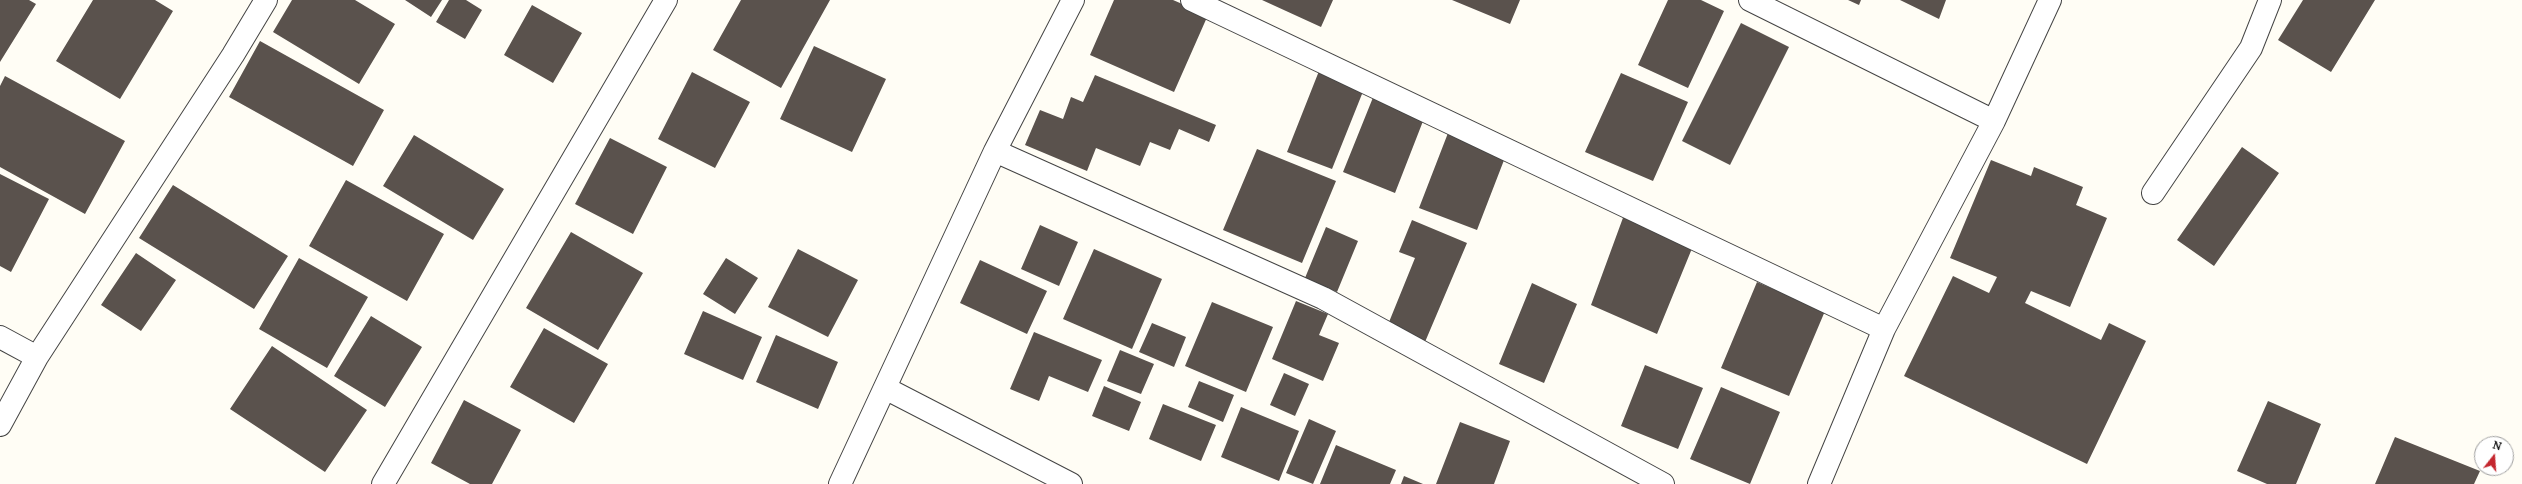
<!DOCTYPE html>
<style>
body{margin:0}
#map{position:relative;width:2522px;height:484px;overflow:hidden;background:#fffdf5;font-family:Lora,serif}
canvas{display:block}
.north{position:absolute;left:2474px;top:436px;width:40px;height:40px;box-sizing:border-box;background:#fff;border:1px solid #a0a0a0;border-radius:50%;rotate:17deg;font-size:11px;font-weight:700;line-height:16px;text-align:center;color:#111}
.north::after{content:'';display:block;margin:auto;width:14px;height:18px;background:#c4262e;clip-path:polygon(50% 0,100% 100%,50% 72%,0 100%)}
</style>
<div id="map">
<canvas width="2522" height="484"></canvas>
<div class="north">N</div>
</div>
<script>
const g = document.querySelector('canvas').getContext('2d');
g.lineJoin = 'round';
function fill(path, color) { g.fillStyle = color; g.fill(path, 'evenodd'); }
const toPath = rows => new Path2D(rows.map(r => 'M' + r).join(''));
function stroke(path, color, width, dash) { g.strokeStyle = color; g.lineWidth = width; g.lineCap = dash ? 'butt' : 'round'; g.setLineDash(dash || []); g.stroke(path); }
const building = toPath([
 [0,0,29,0,36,4,0,62],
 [93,0,155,0,173,11,120,99,56,61],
 [292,0,355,0,395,24,359,84,273,32],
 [405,0,442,0,431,17],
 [449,0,466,0,482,10,465,39,436,22],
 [741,0,830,0,781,88,713,50],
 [1114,0,1173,0,1208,15,1174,92,1090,55],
 [1262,0,1333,0,1321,27],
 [1452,0,1520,0,1510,24],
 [1668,0,1701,0,1724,11,1688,88,1638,65],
 [1848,0,1861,0,1859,5],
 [1900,0,1946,0,1939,19],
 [2303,0,2375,0,2331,72,2278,40],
 [532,5,582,33,553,83,504,55],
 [1741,23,1789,47,1730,165,1682,141],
 [260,41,384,110,353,166,229,97],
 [814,46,886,79,852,152,780,119],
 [1319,71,1364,89,1332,169,1287,152],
 [692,72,750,102,715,168,658,139],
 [1621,73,1688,102,1653,181,1585,152],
 [1095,75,1216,125,1209,142,1179,129,1170,150,1150,142,1140,166,1096,148,1087,171,1025,145,1040,110,1063,119,1071,97,1083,102],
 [5,76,125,141,85,214,0,167,0,86],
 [1374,95,1425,116,1395,193,1343,172],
 [1448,133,1506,155,1477,230,1419,208],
 [414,135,504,189,473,240,383,186],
 [610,138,667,167,633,234,575,204],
 [2242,147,2279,173,2214,266,2177,240],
 [1257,149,1336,181,1302,263,1223,230],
 [1991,160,2031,176,2034,167,2083,187,2076,205,2107,218,2070,307,2031,291,2025,303,2101,340,2109,323,2146,341,2087,464,1904,376,1953,276,1989,293,1997,277,1950,258],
 [0,174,49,199,11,272,0,266],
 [346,180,444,234,407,301,309,246],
 [173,185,288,256,254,309,139,238],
 [1624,215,1693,246,1657,334,1591,305],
 [1412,220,1467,243,1425,342,1387,327,1415,258,1399,252],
 [1040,225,1078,242,1059,286,1021,269],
 [1326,227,1358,241,1337,292,1305,278],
 [571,232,643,273,598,350,526,308],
 [798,249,858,280,828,337,768,307],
 [1094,249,1162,279,1132,349,1063,319],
 [136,253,176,280,141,331,101,305],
 [299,258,368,297,327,368,259,329],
 [726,258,758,278,735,314,703,294],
 [980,260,1047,291,1027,334,960,303],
 [1757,282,1825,311,1789,396,1721,368],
 [1532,283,1577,304,1544,383,1499,364],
 [1296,301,1328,314,1319,335,1339,343,1323,381,1272,359],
 [1212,302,1273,327,1246,392,1185,366],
 [703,311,762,337,743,380,684,354],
 [371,316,422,347,385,407,334,376],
 [1152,323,1186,337,1174,367,1139,352],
 [544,328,608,364,574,423,510,387],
 [1034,332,1102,360,1088,392,1049,376,1039,401,1010,389],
 [776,335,838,362,818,409,756,382],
 [272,346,367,410,325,472,230,409],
 [1120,350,1154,364,1141,394,1107,381],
 [1645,365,1703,388,1678,449,1621,426],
 [1284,373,1309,384,1295,416,1270,405],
 [1199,381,1234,395,1223,422,1188,407],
 [1104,386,1141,402,1129,431,1092,416],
 [1721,387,1780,412,1750,484,1690,459],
 [464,400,521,430,492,484,470,484,431,463],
 [2268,401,2321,424,2296,484,2267,484,2237,471],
 [1163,404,1216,425,1201,461,1149,439],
 [1241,407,1299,431,1279,481,1221,457],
 [1309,419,1336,431,1313,484,1286,473],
 [1460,422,1510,441,1494,484,1436,484],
 [2395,437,2480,471,2474,484,2375,484],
 [1336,445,1396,470,1390,484,1320,484],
 [1404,476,1423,484,1401,484]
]);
const minor = toPath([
 [1192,0,1884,329],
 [1750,0,1994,121],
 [995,151,1323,298,1663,484],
 [2153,193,2251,48,2270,0],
 [0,337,37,357],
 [885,388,1071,484],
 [0,425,37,357,233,55,266,0],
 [383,484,666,0],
 [840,484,995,151,1073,0],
 [1819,484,1884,329,1994,121,2050,0]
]);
fill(building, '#5a524d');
stroke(minor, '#444', 24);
stroke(minor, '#fff', 22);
</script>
